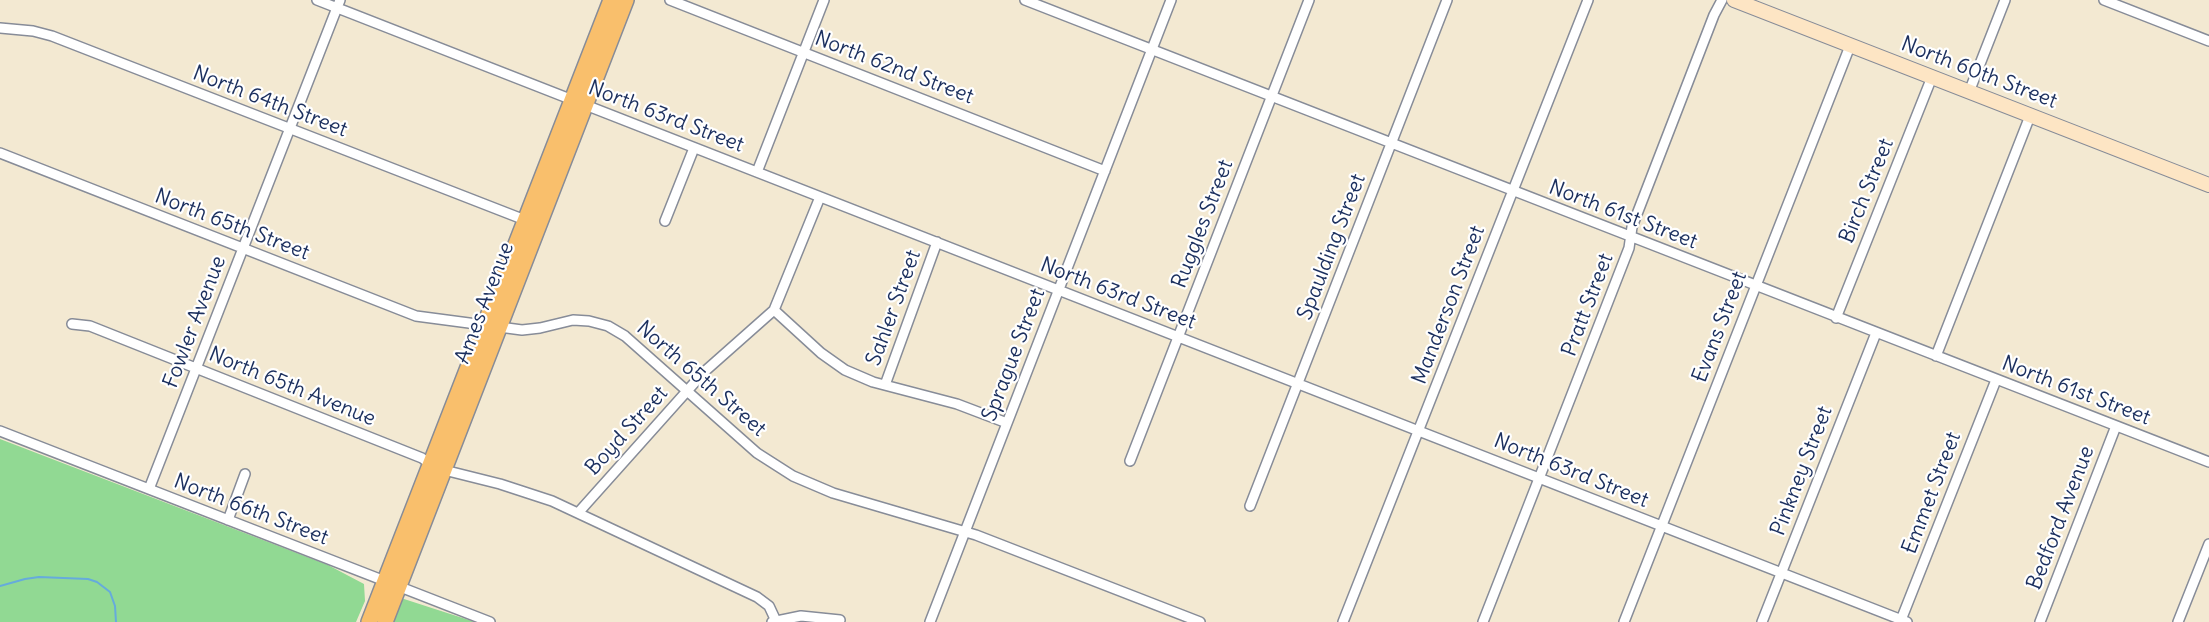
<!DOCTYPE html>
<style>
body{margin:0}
canvas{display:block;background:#f3e9d2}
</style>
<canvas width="2209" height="622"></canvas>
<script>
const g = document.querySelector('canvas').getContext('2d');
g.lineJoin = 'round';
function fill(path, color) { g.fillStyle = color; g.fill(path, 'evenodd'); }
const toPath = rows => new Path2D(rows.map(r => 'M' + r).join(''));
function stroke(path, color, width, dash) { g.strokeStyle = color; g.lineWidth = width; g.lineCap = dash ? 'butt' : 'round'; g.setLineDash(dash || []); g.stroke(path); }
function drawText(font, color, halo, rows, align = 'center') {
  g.font = font + ' Delius,sans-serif'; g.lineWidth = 4.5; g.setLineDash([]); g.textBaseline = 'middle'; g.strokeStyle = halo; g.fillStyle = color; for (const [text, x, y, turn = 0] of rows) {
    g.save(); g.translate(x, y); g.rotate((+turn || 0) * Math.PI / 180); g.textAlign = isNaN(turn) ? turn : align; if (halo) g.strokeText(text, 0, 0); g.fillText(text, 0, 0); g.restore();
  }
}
const green = toPath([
 [0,439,328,565,364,584,365,601,356,622,0,622],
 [402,599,404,599,475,622,392,622]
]);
const stream = toPath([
 [0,586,25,579,39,577,88,579,97,582,110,592,115,606,116,622]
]);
const street = toPath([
 [317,0,1907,622],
 [670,0,1105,171],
 [1025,0,2209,462],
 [2104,0,2209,41],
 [0,28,33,31,52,36,525,220],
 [1969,92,2005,0],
 [0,153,416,316,522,330,540,328,573,320,589,321,608,326,625,336,757,453,793,476,833,493,976,535,1200,622],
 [757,172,824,0],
 [665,221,694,148],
 [774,310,821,353,845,370,873,382,957,404,1007,423],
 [1836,318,1932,77],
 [72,324,90,326,422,458,430,464],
 [1936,356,2030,116],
 [885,385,937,242],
 [0,431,490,622],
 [1130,461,1309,0],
 [444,470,500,484,552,501,757,597,769,606,776,621],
 [149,489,340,0],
 [1250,506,1447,0],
 [578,513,704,372,774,310,820,197],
 [228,520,245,474],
 [1901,620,1996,380],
 [772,622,801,616,840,620],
 [930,622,1171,0],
 [1343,622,1588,0],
 [1483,622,1629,248,1632,227,1714,15,1722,0],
 [1624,622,1850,46],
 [1762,622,1876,333],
 [2040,622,2116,426],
 [2178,622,2209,544]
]);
const secondary = toPath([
 [1734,0,2209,185]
]);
const primary = toPath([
 [369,622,611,0],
 [385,622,626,0]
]);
const streetNames = [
 ["North 62nd Street",894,68,21],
 ["North 60th Street",1979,73,21],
 ["North 64th Street",270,102,21],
 ["North 63rd Street",666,117,21],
 ["Birch Street",1867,191,-68],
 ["North 61st Street",1623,215,21],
 ["Ruggles Street",1203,224,-69],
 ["North 65th Street",232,225,21],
 ["Spaulding Street",1332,247,-69],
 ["North 63rd Street",1118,294,21],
 ["Ames Avenue",485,303,-69],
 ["Manderson Street",1449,305,-69],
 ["Pratt Street",1588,305,-69],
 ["Sahler Street",894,308,-70],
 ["Fowler Avenue",195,322,-69],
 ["Evans Street",1720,327,-69],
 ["Sprague Street",1014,355,-69],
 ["North 65th Street",701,379,41],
 ["North 65th Avenue",292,387,22],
 ["North 61st Street",2076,391,21],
 ["Boyd Street",627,431,-48],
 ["North 63rd Street",1571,471,22],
 ["Pinkney Street",1802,471,-69],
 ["Emmet Street",1932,493,-69],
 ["North 66th Street",251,510,21],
 ["Bedford Avenue",2061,518,-69]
];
fill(green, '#91d993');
stroke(stream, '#66abdc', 2);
stroke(street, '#878c98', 12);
stroke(secondary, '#878c98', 16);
stroke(primary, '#878c98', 18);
stroke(street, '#fff', 9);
stroke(secondary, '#fde5c4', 14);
stroke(primary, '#f9bf6c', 15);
drawText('21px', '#1b2f5e', '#fff', streetNames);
</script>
